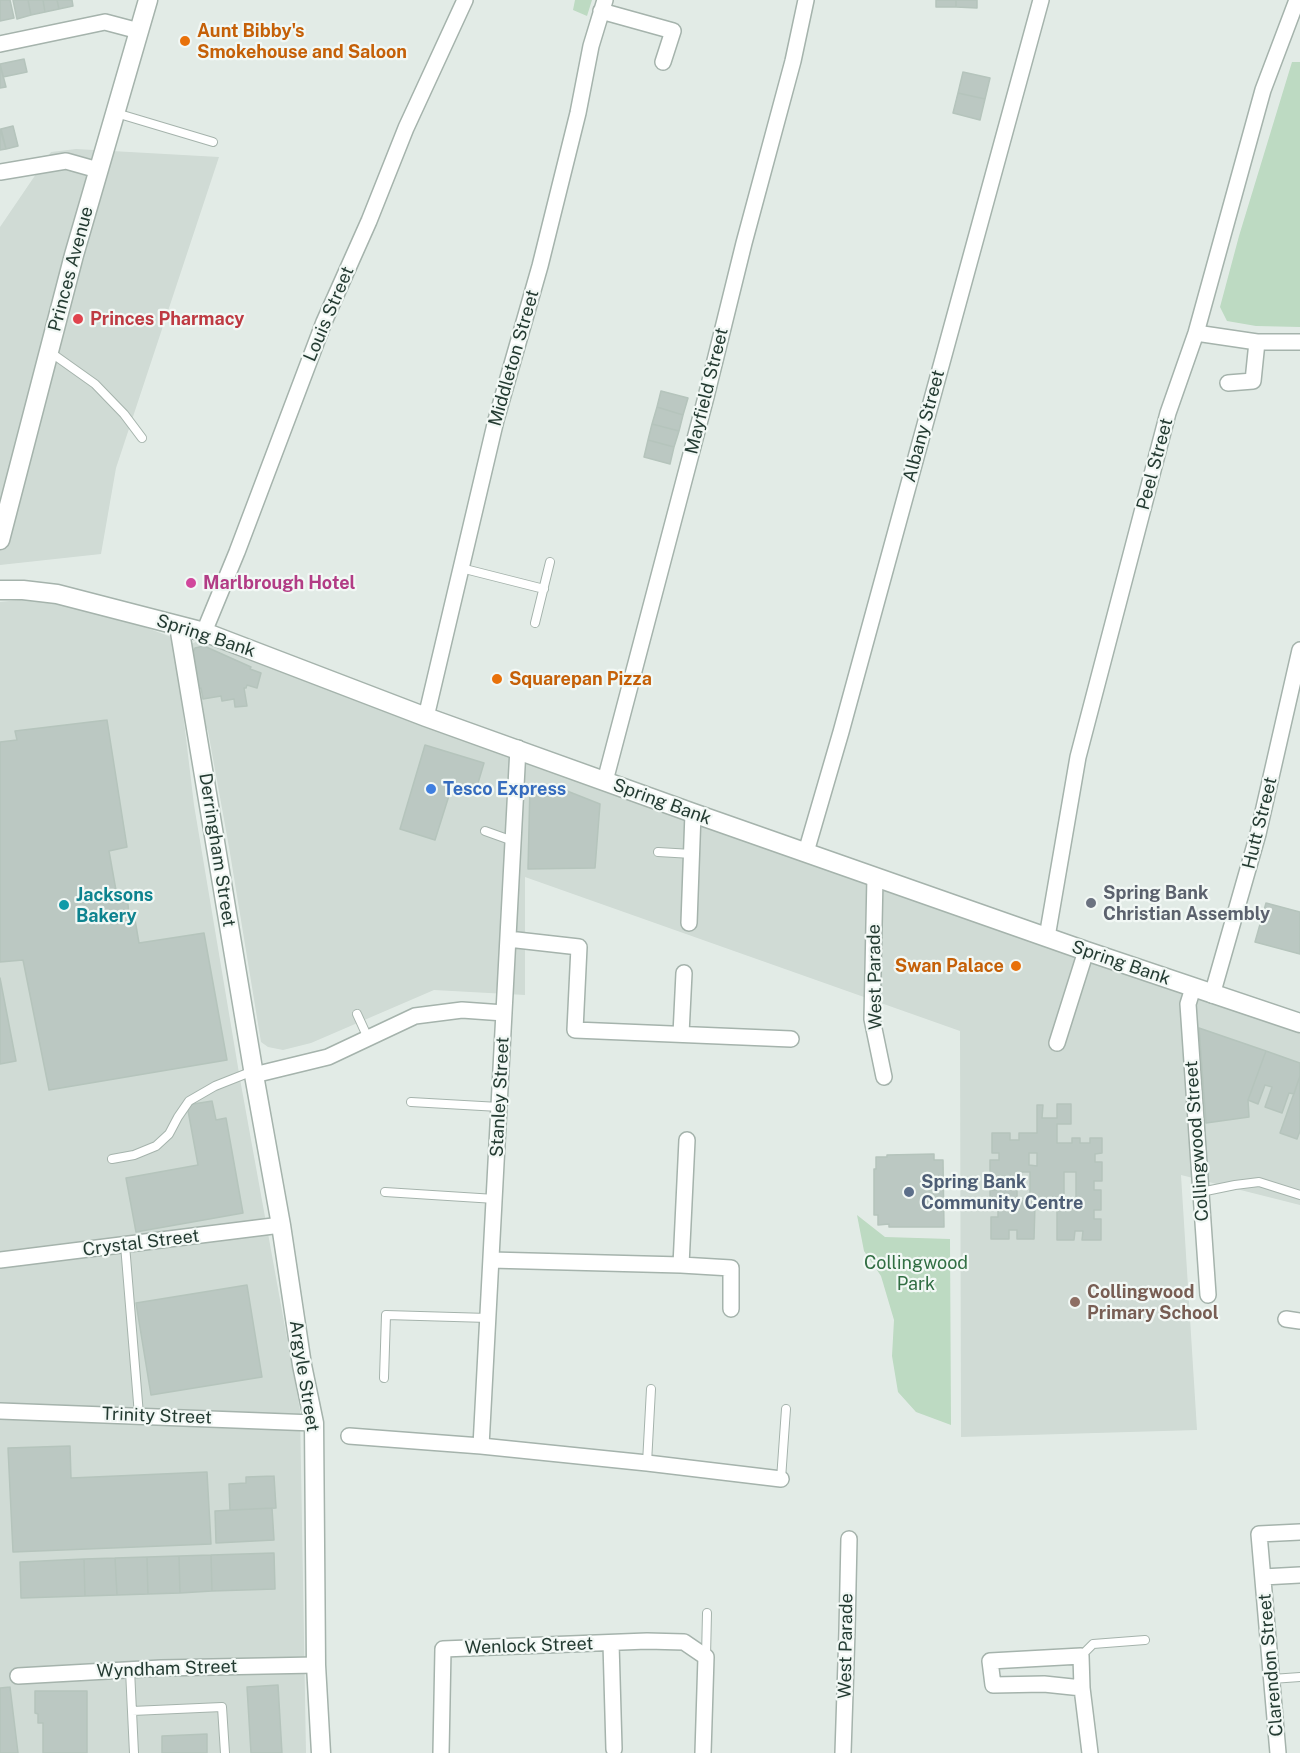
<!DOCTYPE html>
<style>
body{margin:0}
canvas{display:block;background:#e2ebe6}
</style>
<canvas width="1300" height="1753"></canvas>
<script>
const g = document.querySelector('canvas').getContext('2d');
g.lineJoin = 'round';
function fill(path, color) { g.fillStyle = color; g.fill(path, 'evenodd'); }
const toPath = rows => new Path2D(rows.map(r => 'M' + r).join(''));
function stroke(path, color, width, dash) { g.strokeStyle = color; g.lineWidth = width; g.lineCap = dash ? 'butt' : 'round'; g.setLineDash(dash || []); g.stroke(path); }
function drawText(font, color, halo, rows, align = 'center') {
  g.font = font + ' "Public Sans",sans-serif'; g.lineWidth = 4.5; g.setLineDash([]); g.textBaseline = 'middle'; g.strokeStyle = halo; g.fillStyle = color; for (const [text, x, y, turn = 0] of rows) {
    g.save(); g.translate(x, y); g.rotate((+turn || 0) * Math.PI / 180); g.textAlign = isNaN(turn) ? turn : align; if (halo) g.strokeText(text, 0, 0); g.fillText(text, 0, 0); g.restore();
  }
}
const built = toPath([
 [76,149,219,157,116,468,101,554,0,565,0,227,51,152],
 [39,598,85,605,174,638,194,805,240,1079,300,1410,306,1753,0,1753,0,602],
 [198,641,206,642,251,658,508,757,866,883,1300,1026,1300,1205,1181,1175,1197,1430,961,1437,960,1031,525,877,525,995,434,990,311,1043,283,1050,268,1047,261,1042,229,847,208,731,200,716,189,645]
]);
const green = toPath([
 [575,0,592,0,587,16,573,10],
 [1292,62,1300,62,1300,327,1256,326,1227,321,1220,307,1239,236],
 [857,1215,885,1237,950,1239,951,1425,916,1412,898,1392,892,1356,894,1320,881,1276,864,1251]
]);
const building = toPath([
 [0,0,10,0,14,18,0,21,0,0],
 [13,0,28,0,31,15,17,19,13,0],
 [28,0,43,0,45,12,31,15,28,0],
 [43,0,57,0,59,9,45,12,43,0],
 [57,0,72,0,73,6,59,9,57,0],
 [936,0,956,0,956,7,936,7,936,0],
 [956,0,977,0,977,8,956,7,956,0],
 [24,59,27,72,3,77,0,64,24,59],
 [0,64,6,87,0,88,0,64],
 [963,72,990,78,985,99,958,93,963,72],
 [958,93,985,99,980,120,953,113,958,93],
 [13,126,18,146,6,149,1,129,13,126],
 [0,129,6,149,0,150,0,129],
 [661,391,688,398,683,415,657,407,661,391],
 [657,407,683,415,679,431,652,424,657,407],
 [652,424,679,431,674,447,648,440,652,424],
 [648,440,674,447,670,464,644,457,648,440],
 [204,646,251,667,250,669,261,673,257,688,247,685,246,688,244,688,247,706,235,707,234,699,222,701,221,696,203,699,201,688,199,689,195,676,193,653,195,648,204,646],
 [107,720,127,847,109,851,117,896,127,894,129,915,134,914,139,943,204,933,227,1060,49,1090,23,960,0,962,0,742,17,740,15,731,107,720],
 [425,745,484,763,475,793,452,786,435,840,400,829,425,745],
 [530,786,562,789,600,804,595,868,528,869,530,786],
 [1266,903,1300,912,1300,954,1255,942,1266,903],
 [0,978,16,1061,0,1064,0,978],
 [1199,1028,1266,1051,1248,1100,1249,1117,1206,1123,1199,1028],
 [1266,1051,1300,1063,1300,1076,1294,1094,1289,1093,1282,1113,1265,1107,1272,1087,1265,1085,1258,1104,1248,1100,1266,1051],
 [1300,1076,1300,1131,1297,1139,1280,1133,1300,1076],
 [212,1101,216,1120,226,1118,243,1213,136,1232,126,1178,198,1165,187,1105,212,1101],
 [1057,1104,1071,1104,1071,1124,1057,1124,1057,1143,1072,1143,1072,1138,1080,1138,1080,1143,1090,1143,1090,1138,1102,1138,1102,1153,1095,1154,1095,1162,1102,1162,1102,1181,1094,1181,1094,1190,1101,1190,1101,1210,1094,1210,1094,1219,1101,1219,1101,1240,1082,1240,1083,1231,1075,1231,1074,1240,1057,1240,1057,1205,1035,1205,1034,1239,1017,1239,1017,1230,1009,1230,1009,1239,991,1239,991,1217,998,1217,998,1210,990,1210,990,1190,998,1190,998,1181,990,1181,990,1160,999,1160,999,1153,992,1153,992,1133,1010,1133,1010,1140,1019,1140,1019,1133,1037,1133,1037,1105,1043,1105,1042,1118,1057,1118,1057,1104],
 [1029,1153,1037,1153,1037,1166,1029,1165,1029,1153],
 [1017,1172,1030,1172,1030,1199,1017,1199,1017,1172],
 [1064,1172,1076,1172,1076,1199,1064,1199,1064,1172],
 [934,1154,934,1160,943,1160,944,1227,889,1227,889,1224,878,1225,878,1215,874,1215,874,1169,876,1169,876,1157,887,1157,887,1155,934,1154],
 [247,1285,262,1377,151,1395,136,1303,247,1285],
 [70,1446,71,1478,207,1472,211,1544,13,1552,8,1448,70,1446],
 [274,1476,276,1508,230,1510,229,1484,246,1483,246,1477,274,1476],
 [272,1508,274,1540,216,1543,215,1511,272,1508],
 [274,1553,275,1589,212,1591,211,1555,274,1553],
 [211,1555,212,1591,180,1593,179,1556,211,1555],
 [179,1556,180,1593,148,1594,147,1557,179,1556],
 [147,1557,148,1594,117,1595,115,1558,147,1557],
 [115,1558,117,1595,85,1596,84,1559,115,1558],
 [84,1559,85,1596,21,1598,20,1562,84,1559],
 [278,1685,282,1753,251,1753,247,1687,278,1685],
 [10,1687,18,1753,0,1753,0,1688,10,1687],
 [35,1691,87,1691,87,1753,43,1753,43,1723,38,1723,38,1714,35,1713,35,1691],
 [207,1734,207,1753,162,1753,162,1736,207,1734]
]);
const service = toPath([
 [116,113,213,142],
 [50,352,95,384,124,414,142,438],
 [461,568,544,589],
 [535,623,550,562],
 [485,831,513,841],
 [658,852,692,854],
 [357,1014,368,1038],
 [411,1102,499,1107],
 [112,1159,134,1155,156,1146,169,1134,178,1117,189,1101,215,1086,253,1071],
 [385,1192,495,1199],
 [1201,1192,1235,1185,1259,1182,1300,1195],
 [125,1245,139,1415],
 [384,1378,386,1315,488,1318],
 [647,1463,651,1389],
 [781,1479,786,1409],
 [1081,1656,1093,1644,1145,1640],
 [706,1657,707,1613],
 [130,1670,134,1753],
 [1272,1679,1300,1677],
 [132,1711,222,1707,225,1753]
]);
const minor = toPath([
 [601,11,673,31,663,62],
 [0,44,105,22,139,31],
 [0,172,66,161,98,170],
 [1196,333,1257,342,1300,342],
 [1228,383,1253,381,1257,342],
 [204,632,237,552,324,322,369,221,406,128,465,0],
 [426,717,496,420,540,266,578,113,591,46,605,0],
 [518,748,481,1446,647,1463,781,1479],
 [605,781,706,397,744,243,793,61,806,0],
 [806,852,841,732,1041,0],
 [875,877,872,1019,884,1077],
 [689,923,693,813],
 [1047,937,1078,757,1168,413,1196,333,1263,90,1297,0],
 [508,939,579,947,575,1030,791,1039],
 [1193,988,1188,1004,1208,1295],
 [1212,995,1258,834,1300,650],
 [681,1034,684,973],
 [1057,1043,1086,951],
 [254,1075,328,1057,415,1016,462,1010,504,1013],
 [0,1260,281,1225],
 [491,1260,681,1265,731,1268,731,1309],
 [681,1265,687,1140],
 [1286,1319,1300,1321],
 [0,1411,314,1423],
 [349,1436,481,1446],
 [1263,1577,1300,1575],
 [611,1643,614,1749],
 [18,1676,161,1668,316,1665],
 [1082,1688,1044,1684,993,1685,990,1661,1081,1656,1082,1688,1090,1753],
 [441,1753,443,1649,647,1641,684,1642,706,1657,703,1753],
 [843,1753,847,1631,849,1539],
 [1278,1753,1259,1534,1300,1532]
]);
const tertiary = toPath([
 [0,540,74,255,148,0],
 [0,590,23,590,57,594,204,632,426,717,693,813,1086,951,1300,1023],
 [179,626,254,1075,281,1225,302,1365,314,1423,316,1665,321,1753]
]);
const markers = [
 [185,41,6,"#e8710a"],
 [78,319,6,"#e0444e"],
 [191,583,6,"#d1479c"],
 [497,679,6,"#e8710a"],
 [431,789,6,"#3f7fe0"],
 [1091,903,6,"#6b7280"],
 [64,905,6,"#0f9aa8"],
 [1016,966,6,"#e8710a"],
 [909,1192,6,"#5c6f8a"],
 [1075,1302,6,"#8d6e63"]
];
const foodNames = [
 ["Aunt Bibby's",197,31],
 ["Smokehouse and Saloon",197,52],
 ["Squarepan Pizza",509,679],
 ["Swan Palace",1004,966,"right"]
];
const streetNames = [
 ["Princes Avenue",71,269,-75],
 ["Louis Street",329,314,-67],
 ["Middleton Street",514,358,-74],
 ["Mayfield Street",707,391,-76],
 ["Albany Street",924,426,-75],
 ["Peel Street",1155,464,-75],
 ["Spring Bank",206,636,18],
 ["Spring Bank",662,802,20],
 ["Hutt Street",1260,823,-76],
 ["Derringham Street",217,850,81],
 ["Spring Bank",1121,963,19],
 ["West Parade",875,977,-91],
 ["Stanley Street",500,1097,-87],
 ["Collingwood Street",1197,1141,-94],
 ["Crystal Street",141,1243,-7],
 ["Argyle Street",304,1376,81],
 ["Trinity Street",157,1416,2],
 ["Wenlock Street",529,1646,-2],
 ["West Parade",846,1646,-89],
 ["Clarendon Street",1271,1665,-95],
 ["Wyndham Street",167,1669,-2]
];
const healthNames = [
 ["Princes Pharmacy",90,319]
];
const hotelNames = [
 ["Marlbrough Hotel",203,583]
];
const shopNames = [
 ["Tesco Express",443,789]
];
const worshipNames = [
 ["Spring Bank",1103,893],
 ["Christian Assembly",1103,914]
];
const cultureNames = [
 ["Jacksons",76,895],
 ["Bakery",76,916]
];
const serviceNames = [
 ["Spring Bank",921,1182],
 ["Community Centre",921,1203]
];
const parkNames = [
 ["Collingwood",916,1263],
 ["Park",916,1284]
];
const educationNames = [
 ["Collingwood",1087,1292],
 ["Primary School",1087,1313]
];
fill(built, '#d0dbd5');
fill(green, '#bddac2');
fill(building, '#bbc8c2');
stroke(building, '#b5c4bc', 1.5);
stroke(service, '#a5b3ac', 10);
stroke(minor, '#a5b3ac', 18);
stroke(tertiary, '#a5b3ac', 21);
stroke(service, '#fff', 8);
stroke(minor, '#fff', 15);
stroke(tertiary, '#fff', 18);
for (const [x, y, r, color] of markers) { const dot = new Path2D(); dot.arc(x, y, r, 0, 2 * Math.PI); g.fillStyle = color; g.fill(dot); stroke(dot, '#f2f8f5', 2); }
drawText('bold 18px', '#c56008', '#f2f8f5', foodNames, 'left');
drawText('18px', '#243b32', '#f2f8f5', streetNames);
drawText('bold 18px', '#be3a42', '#f2f8f5', healthNames, 'left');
drawText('bold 18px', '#b23c85', '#f2f8f5', hotelNames, 'left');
drawText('bold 18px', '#366cbe', '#f2f8f5', shopNames, 'left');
drawText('bold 18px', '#5b616d', '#f2f8f5', worshipNames, 'left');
drawText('bold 18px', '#0d838f', '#f2f8f5', cultureNames, 'left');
drawText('bold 18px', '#4e5e75', '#f2f8f5', serviceNames, 'left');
drawText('18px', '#316e43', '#f2f8f5', parkNames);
drawText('bold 18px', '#785e54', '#f2f8f5', educationNames, 'left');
</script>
